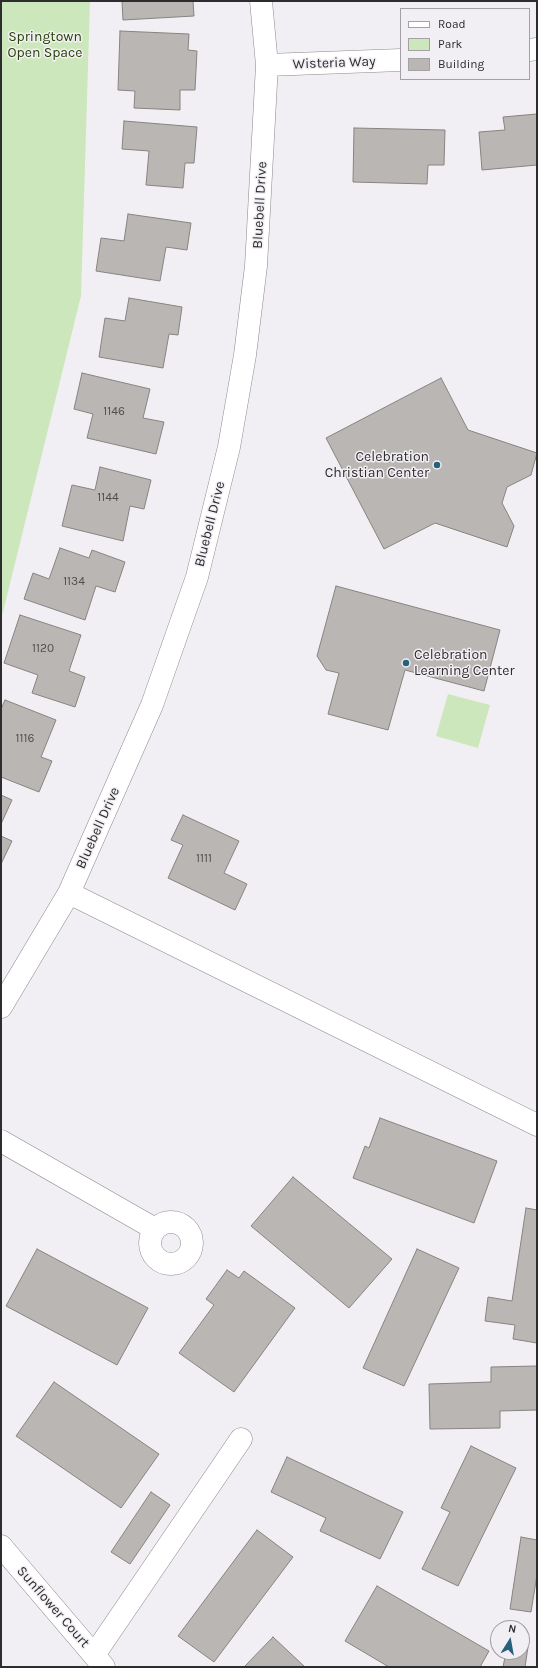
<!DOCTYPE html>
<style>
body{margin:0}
#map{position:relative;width:538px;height:1668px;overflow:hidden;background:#f2eff4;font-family:Karla,sans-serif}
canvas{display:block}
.frame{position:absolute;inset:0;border:2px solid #2d2c2e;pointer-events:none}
.legend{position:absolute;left:400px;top:8px;width:130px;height:72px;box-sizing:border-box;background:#f2eff4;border:1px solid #a3a1a5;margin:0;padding:5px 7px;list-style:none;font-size:12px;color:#2d2c2e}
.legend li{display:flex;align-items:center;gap:8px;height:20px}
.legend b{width:20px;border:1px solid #a3a1a5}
.north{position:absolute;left:490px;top:1620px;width:40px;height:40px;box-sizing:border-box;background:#f2eff4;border:1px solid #a3a1a5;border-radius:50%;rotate:11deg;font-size:11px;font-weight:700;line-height:16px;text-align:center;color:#2d2c2e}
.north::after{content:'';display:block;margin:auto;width:14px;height:18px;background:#27607a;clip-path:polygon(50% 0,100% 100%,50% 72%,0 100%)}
</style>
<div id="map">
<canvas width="538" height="1668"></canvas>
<div class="frame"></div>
<ul class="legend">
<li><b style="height:5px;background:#fff"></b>Road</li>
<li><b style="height:11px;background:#cde7bc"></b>Park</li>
<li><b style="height:11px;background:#bab6b3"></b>Building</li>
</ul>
<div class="north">N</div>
</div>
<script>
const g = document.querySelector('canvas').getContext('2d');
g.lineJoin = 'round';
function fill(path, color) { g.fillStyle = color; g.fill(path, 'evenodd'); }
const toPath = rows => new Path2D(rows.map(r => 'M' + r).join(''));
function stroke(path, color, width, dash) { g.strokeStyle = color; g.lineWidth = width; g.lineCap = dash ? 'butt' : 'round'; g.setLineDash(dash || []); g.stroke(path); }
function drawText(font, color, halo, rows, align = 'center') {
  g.font = font + ' Karla,sans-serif'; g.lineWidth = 3; g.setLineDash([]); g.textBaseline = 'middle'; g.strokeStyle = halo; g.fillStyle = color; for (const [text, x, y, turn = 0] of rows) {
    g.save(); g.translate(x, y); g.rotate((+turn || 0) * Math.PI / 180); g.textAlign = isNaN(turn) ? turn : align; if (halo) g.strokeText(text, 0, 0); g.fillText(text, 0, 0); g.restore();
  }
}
const green = toPath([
 [1,1,90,1,81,296,1,620],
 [448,694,490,705,478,748,436,736]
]);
const building = toPath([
 [122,1,193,1,194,16,123,20,122,1],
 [120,31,189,34,188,50,197,51,195,90,180,90,180,110,134,108,135,91,118,90,120,31],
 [537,114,537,165,482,170,479,132,505,130,503,117,537,114],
 [124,121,197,127,194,163,185,163,183,188,146,185,149,151,122,149,124,121],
 [354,128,445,130,444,165,428,165,427,184,353,182,354,128],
 [128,214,191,223,187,250,166,247,160,281,96,271,101,238,124,241,128,214],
 [129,298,182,307,178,335,169,334,163,368,99,357,105,318,125,321,129,298],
 [82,373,150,389,143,418,164,422,156,454,87,438,93,414,74,409,82,373],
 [441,378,468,430,537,453,531,475,507,487,502,503,514,526,507,547,435,523,384,549,326,438,441,378],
 [100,467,151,480,144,509,130,506,123,541,62,526,72,485,95,490,100,467],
 [60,548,89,558,92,550,125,562,115,592,96,586,85,620,24,599,33,573,49,579,60,548],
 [336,586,500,630,484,691,405,670,388,730,328,714,339,673,326,670,317,656,336,586],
 [20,615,81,635,69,671,85,677,75,707,32,693,38,675,4,663,20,615],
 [5,700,56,720,41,757,52,761,39,792,1,777,1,709,5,700],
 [1,795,12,800,1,824,1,795],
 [183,815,239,841,224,873,247,884,235,910,168,878,183,845,171,840,183,815],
 [1,836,12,841,1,864,1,836],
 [380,1118,497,1161,474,1223,353,1178,365,1146,369,1148,380,1118],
 [293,1177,392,1259,349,1308,251,1226,293,1177],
 [526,1208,537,1210,537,1343,513,1339,515,1325,485,1321,488,1297,512,1301,526,1208],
 [37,1249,148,1308,117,1365,6,1306,37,1249],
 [417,1249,459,1268,404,1386,363,1368,417,1249],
 [227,1270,239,1278,244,1271,295,1308,234,1392,179,1353,214,1305,206,1299,227,1270],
 [537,1366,537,1410,500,1411,500,1428,430,1429,429,1384,491,1382,491,1367,537,1366],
 [54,1382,159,1454,121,1508,16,1436,54,1382],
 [471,1446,516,1468,458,1586,422,1569,450,1512,441,1508,471,1446],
 [287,1457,403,1512,380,1559,320,1531,326,1518,271,1492,287,1457],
 [151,1492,170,1505,130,1564,111,1552,151,1492],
 [257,1530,293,1557,214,1662,178,1636,257,1530],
 [521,1537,537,1540,537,1575,531,1612,510,1609,521,1537],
 [377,1586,489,1651,480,1667,389,1667,345,1641,377,1586],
 [273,1637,305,1667,244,1667,273,1637],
 [522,1646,528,1647,525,1667,503,1667,506,1652,522,1652,522,1646]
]);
const minor = toPath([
 [529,50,537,49],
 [267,65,401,60],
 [69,893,537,1125],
 [1,1007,69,893,152,705,197,577,229,447,245,355,256,266,267,65,261,1],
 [1,1141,155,1229],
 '150 1243a21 21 0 1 1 42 0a21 21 0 1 1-42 0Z',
 [1,1546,104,1667],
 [94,1655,241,1439]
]);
const markers = [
 [437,465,4,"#27607a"],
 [406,663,4,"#27607a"]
];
const numberNames = [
 ["1146",114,412],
 ["1144",108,498],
 ["1134",74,582],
 ["1120",43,649],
 ["1116",25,739],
 ["1111",204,859]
];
const parkNames = [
 ["Springtown",45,37],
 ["Open Space",45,53]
];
const streetNames = [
 ["Wisteria Way",334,63,-2],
 ["Bluebell Drive",260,205,-87],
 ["Bluebell Drive",210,524,-76],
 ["Bluebell Drive",98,828,-66],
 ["Sunflower Court",53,1607,49]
];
const poiNames = [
 ["Celebration",429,457],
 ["Christian Center",429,473],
 ["Celebration",414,655,"left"],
 ["Learning Center",414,671,"left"]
];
fill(green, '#cde7bc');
fill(building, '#bab6b3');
stroke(building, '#878381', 1);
stroke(minor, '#8b898d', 23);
stroke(minor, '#fff', 22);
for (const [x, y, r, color] of markers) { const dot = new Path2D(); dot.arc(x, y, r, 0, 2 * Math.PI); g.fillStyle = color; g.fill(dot); stroke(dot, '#f2eff4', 1.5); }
drawText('12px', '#504e4f', null, numberNames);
drawText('14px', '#264305', '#f2eff4', parkNames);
drawText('14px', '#2d2c2e', '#f2eff4', streetNames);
drawText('14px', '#2d2c2e', '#f2eff4', poiNames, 'right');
</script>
